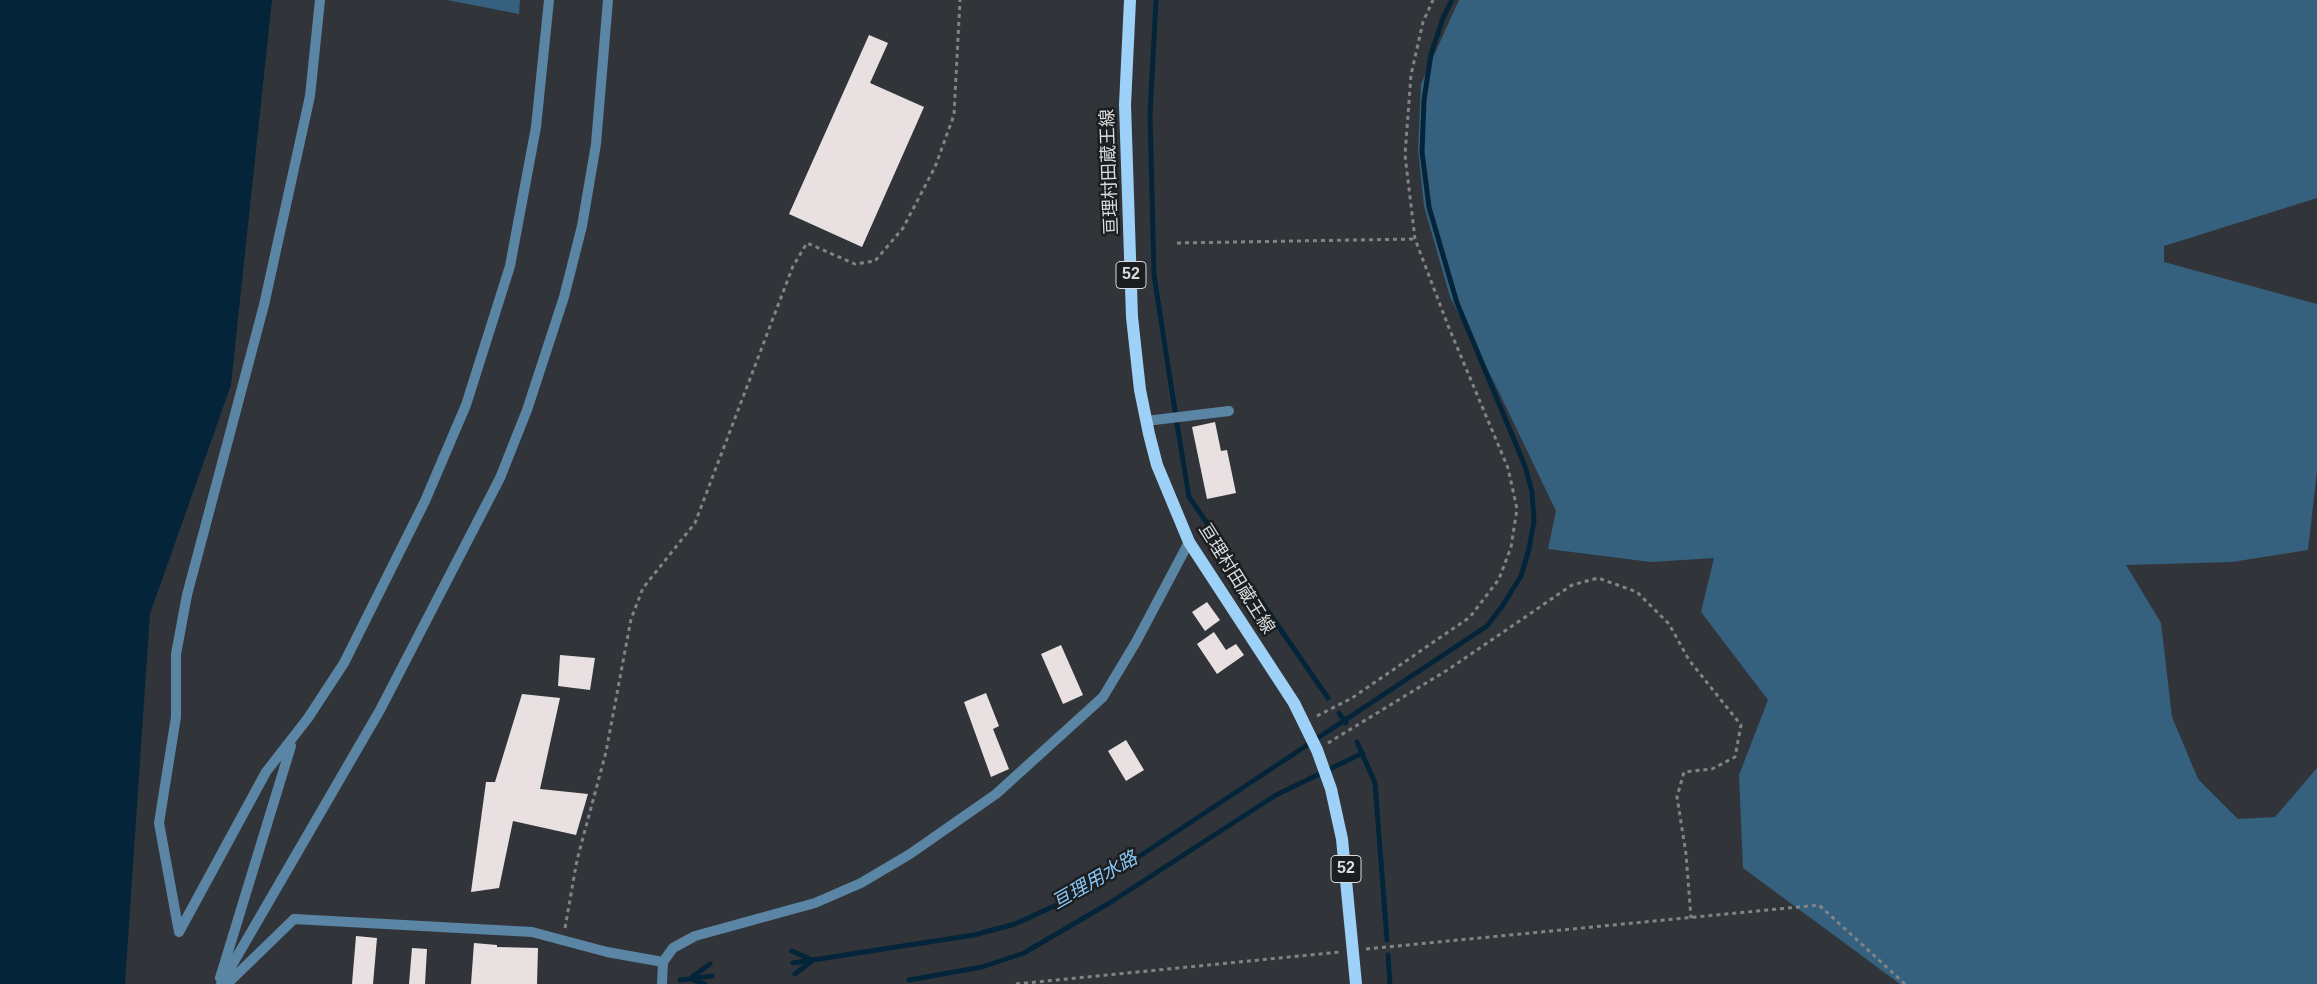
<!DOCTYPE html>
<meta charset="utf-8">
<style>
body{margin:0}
canvas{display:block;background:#313539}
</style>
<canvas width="2317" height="984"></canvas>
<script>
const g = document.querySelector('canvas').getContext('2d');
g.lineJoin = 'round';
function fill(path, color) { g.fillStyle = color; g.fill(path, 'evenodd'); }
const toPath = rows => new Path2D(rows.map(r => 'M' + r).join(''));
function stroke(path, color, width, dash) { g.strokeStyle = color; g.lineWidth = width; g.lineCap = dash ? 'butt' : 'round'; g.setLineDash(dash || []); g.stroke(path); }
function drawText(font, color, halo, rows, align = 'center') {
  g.font = font + ' Arial,"Noto Sans JP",sans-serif'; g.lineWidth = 5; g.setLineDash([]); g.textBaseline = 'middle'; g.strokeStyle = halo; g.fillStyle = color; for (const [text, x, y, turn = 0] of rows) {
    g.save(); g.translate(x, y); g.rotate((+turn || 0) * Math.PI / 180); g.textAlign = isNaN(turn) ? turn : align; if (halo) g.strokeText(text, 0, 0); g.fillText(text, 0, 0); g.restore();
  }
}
const green = toPath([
 [447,0,520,0,519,14],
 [1459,0,2317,0,2317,198,2164,246,2164,262,2317,304,2317,471,2308,550,2232,562,2126,565,2161,623,2172,717,2198,779,2238,819,2275,817,2317,768,2317,984,1900,984,1743,868,1739,775,1768,700,1701,612,1714,558,1651,562,1548,549,1556,511,1495,384,1450,297,1424,206,1418,149,1421,84]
]);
const water = toPath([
 [0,0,272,0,231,385,150,614,125,984,0,984]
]);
const stream = toPath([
 [1156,0,1150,114,1154,275,1175,411],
 [1177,424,1189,497,1328,698],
 [1339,713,1346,723],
 [1357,742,1375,783,1387,940],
 [792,951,812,960],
 [1388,955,1390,984],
 [793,963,974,935,1015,924,1061,903,1111,875,1487,626,1503,605,1521,576,1529,549,1534,521,1532,492,1525,466,1457,303,1429,207,1422,152,1424,100,1431,54,1443,18,1452,0],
 [795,974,813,960],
 [692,977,710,964],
 [680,980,712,976],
 [693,980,705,984],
 [909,980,982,967,1024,953,1111,902,1276,795,1363,753]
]);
const building = toPath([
 [869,35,888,43,870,83,924,107,862,247,789,214],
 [1215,422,1221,451,1227,450,1236,493,1207,499,1192,427],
 [1207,602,1220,620,1205,631,1192,612],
 [1214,632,1226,650,1236,644,1244,655,1217,674,1197,644],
 [1061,645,1083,695,1063,704,1041,654],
 [560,655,595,658,590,690,558,686],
 [986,693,999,726,993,729,1009,769,991,777,964,702],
 [522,694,560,698,540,789,588,794,576,835,513,821,499,888,471,892,486,782,495,782],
 [1126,740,1144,770,1126,781,1108,751],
 [356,936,377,938,373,984,352,984],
 [474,943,497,945,497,947,538,948,537,984,471,984],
 [412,948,427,949,425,984,409,984]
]);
const path = toPath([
 [1177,243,1415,239],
 [1317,716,1352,698,1470,617,1499,579,1511,547,1517,509,1508,468,1449,328,1415,239,1405,155,1411,75,1423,22,1433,0],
 [1328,743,1449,669,1572,585,1598,578,1637,592,1669,624,1689,660,1741,725,1735,757,1712,769,1684,772,1677,797,1686,854,1691,918],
 [565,928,577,860,606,752,631,619,643,588,695,523,793,266,807,243,855,264,875,261,903,228,935,167,954,115,960,0],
 [1366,949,1819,905,1905,984],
 [1016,984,1340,952]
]);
const minor = toPath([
 [1146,421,1229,411],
 [179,932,266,772,308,718,344,663,425,501,466,405,510,266,536,127,549,0],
 [179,932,159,823,176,717,176,654,187,595,264,305,310,96,320,0],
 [220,978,291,746],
 [221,984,380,710,500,478,527,410,564,297,582,226,596,144,608,0],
 [227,984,294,919,532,932,607,952,663,962],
 [662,984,663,962,673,948,695,936,815,903,861,883,910,854,996,794,1103,697,1136,642,1189,542]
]);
const primary = toPath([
 [1130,0,1125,105,1132,317,1140,390,1149,434,1157,465,1189,542,1294,703,1317,750,1331,789,1342,839,1356,984]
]);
const shields = [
 [1131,275,30],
 [1346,869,30]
];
const shieldNames = [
 ["52",1131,275],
 ["52",1346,869]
];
const streetNames = [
 ["亘理村田蔵王線",1110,172,-92],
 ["亘理村田蔵王線",1236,579,58]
];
const waterNames = [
 ["亘理用水路",1095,881,-30]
];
fill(green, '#35607e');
fill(water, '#042539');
stroke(stream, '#042539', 5);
fill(building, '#e9e1e1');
stroke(path, '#808487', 3, [4, 4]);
stroke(minor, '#5b85a4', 10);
stroke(primary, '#9ed1f7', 12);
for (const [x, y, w] of shields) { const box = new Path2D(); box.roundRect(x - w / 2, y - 13.5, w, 27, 4); g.fillStyle = '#1b1d1e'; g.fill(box); stroke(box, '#d9dcde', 1); }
drawText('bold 16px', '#d9dcde', null, shieldNames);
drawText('18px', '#d9dcde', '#1b1d1e', streetNames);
drawText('italic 19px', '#87c7f7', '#1b1d1e', waterNames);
</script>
